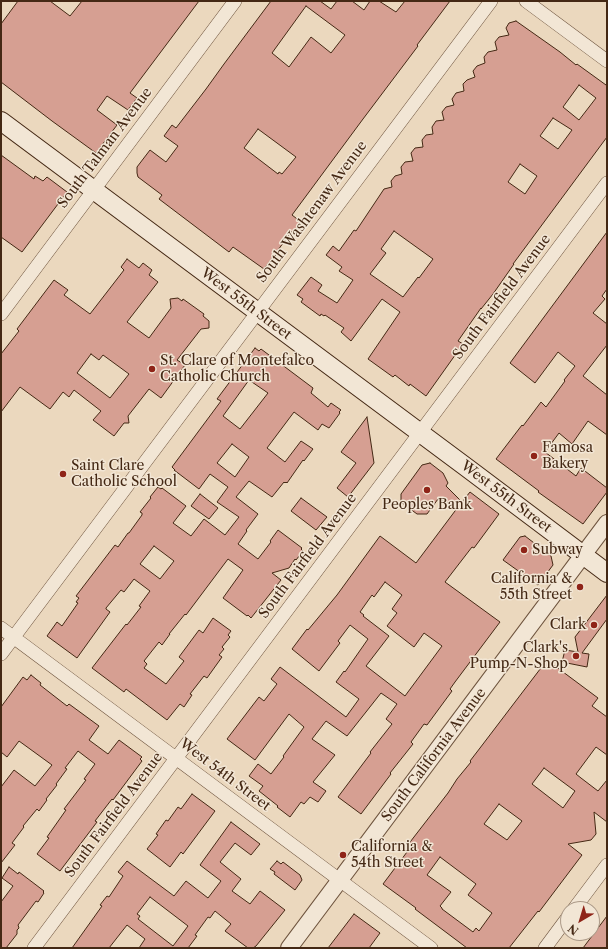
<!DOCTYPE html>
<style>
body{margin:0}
#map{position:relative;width:608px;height:949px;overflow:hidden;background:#ebd8be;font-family:"Libre Caslon Text",serif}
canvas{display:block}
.frame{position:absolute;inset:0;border:2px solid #442814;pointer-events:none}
.north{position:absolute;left:560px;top:901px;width:40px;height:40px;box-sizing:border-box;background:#f2e6d5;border:1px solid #ac9a88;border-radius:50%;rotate:218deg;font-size:11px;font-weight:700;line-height:16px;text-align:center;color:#442814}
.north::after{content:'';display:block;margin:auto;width:14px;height:18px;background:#8f2418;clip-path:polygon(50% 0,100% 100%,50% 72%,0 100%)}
</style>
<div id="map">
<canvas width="608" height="949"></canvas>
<div class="frame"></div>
<div class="north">N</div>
</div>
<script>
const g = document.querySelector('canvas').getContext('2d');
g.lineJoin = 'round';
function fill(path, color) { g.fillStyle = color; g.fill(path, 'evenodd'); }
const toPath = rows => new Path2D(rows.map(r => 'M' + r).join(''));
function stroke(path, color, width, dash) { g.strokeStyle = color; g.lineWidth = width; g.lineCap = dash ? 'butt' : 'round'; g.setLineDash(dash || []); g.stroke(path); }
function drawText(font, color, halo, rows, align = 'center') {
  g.font = font + ' "Libre Caslon Text",serif'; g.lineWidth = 3; g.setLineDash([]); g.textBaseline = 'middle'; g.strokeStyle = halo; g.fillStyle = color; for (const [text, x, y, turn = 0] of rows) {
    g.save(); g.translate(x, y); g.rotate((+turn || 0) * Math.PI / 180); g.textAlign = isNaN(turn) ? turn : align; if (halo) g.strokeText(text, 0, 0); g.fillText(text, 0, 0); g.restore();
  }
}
const building = toPath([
 [18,1,50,1,70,16,82,1,199,1,130,93,137,98,128,110,107,96,97,110,117,125,96,153,52,121,1,82,1,24,18,1],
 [271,1,320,1,331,9,337,1,352,1,364,10,370,1,379,1,396,12,405,1,450,1,417,45,418,46,363,119,292,215,301,222,293,232,292,231,264,269,233,247,229,252,159,199,162,195,138,177,137,173,137,167,150,150,166,162,178,146,164,136,172,125,176,128,206,89,224,64,271,1],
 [306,6,345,35,331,53,311,37,289,67,272,53,306,6],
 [258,129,296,157,282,174,279,172,278,174,244,148,258,129],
 [516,21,560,52,576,65,577,64,606,85,607,83,607,137,513,264,514,264,493,294,481,309,481,308,458,341,463,344,426,396,410,384,409,386,395,375,393,377,368,359,400,312,382,299,351,341,341,332,344,328,325,315,324,316,321,314,320,316,301,302,303,299,297,295,311,277,322,285,318,291,337,303,353,280,339,271,342,267,326,255,333,246,339,251,354,230,356,231,384,189,392,187,391,181,395,176,402,174,401,167,405,162,413,161,411,153,415,148,423,147,422,140,426,135,433,134,432,127,436,121,444,120,442,112,446,107,454,105,452,99,456,93,464,91,463,84,467,80,475,77,473,71,477,66,485,63,484,57,488,52,497,50,495,42,499,37,509,35,506,28,509,23,516,21],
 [579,85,596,98,579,120,563,107,579,85],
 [553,118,572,130,558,149,540,136,553,118],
 [520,164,537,176,525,194,508,182,520,164],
 [394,231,433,259,419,278,418,277,403,297,370,274,386,253,381,249,394,231],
 [1,155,34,179,35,176,43,181,47,177,67,192,22,252,1,237,1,155],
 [607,232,607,289,602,296,605,299,593,313,607,324,607,345,583,376,607,395,607,435,588,421,572,444,559,433,545,452,576,476,581,468,607,488,607,492,583,524,538,492,539,491,496,459,522,425,523,426,541,402,546,407,565,381,564,380,575,366,558,352,535,383,510,363,607,232],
 [127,259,139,268,143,263,152,270,149,275,158,282,127,322,149,338,171,308,170,299,178,298,182,301,183,299,204,314,203,316,209,321,209,328,201,329,177,360,185,365,161,398,149,389,128,416,129,423,124,423,114,436,93,420,101,411,74,390,69,397,63,392,50,409,20,387,1,412,1,354,19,331,17,329,54,280,68,290,64,295,90,314,124,270,121,267,127,259],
 [91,354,99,360,103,355,129,374,110,398,77,373,91,354],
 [255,348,259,351,261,349,313,388,311,393,328,407,331,403,341,410,339,412,340,413,329,428,322,424,318,430,294,412,267,448,285,462,301,441,313,449,304,461,303,460,287,483,286,482,285,483,284,482,272,497,249,481,236,497,258,514,246,530,247,531,238,544,258,559,271,542,270,541,278,530,302,548,301,549,303,551,296,560,295,559,289,568,272,573,281,580,251,618,248,615,247,616,223,598,243,570,228,559,186,615,185,614,169,634,170,634,162,645,159,642,144,661,147,664,144,668,166,684,184,661,179,657,199,630,203,633,213,618,231,631,228,635,230,637,222,647,224,649,219,655,222,657,207,678,204,676,190,694,192,695,184,707,180,704,167,720,126,689,124,692,92,668,126,624,127,625,141,607,139,606,150,591,134,579,124,592,121,590,106,608,106,609,110,612,77,658,47,636,57,622,62,626,78,603,76,602,79,598,76,596,115,545,118,547,128,533,129,533,142,515,142,513,140,512,151,498,150,497,158,487,161,489,162,488,186,506,173,523,191,536,204,519,225,535,239,517,217,502,228,487,210,474,199,489,174,470,175,470,172,467,221,401,217,399,255,348],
 [249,380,268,393,240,429,223,416,249,380],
 [232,444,249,457,235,477,217,463,232,444],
 [154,546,174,561,160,579,140,564,154,546],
 [367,417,374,463,348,497,337,488,356,463,341,452,367,417],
 [430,463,443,473,448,483,446,486,462,502,470,492,499,514,474,548,472,547,445,582,500,622,455,682,450,689,452,691,427,725,424,724,411,742,413,744,390,773,391,774,361,814,338,797,371,753,370,752,392,724,386,719,397,704,381,693,347,736,326,721,312,739,335,755,313,782,326,791,318,802,310,797,304,804,301,802,290,817,277,807,278,806,259,791,263,786,249,776,258,764,271,774,284,757,283,756,304,727,289,714,255,760,227,739,259,697,264,701,277,684,271,679,280,667,346,717,359,699,336,682,344,671,345,672,368,639,350,625,338,641,340,643,319,671,292,649,307,629,308,630,337,595,380,536,416,563,458,507,438,499,427,514,417,514,401,502,401,494,422,465,430,463],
 [385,582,402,595,392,609,397,613,387,626,414,647,424,633,442,646,405,696,366,666,389,636,363,616,364,615,360,612,372,595,374,597,385,582],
 [200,494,218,508,209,519,191,506,200,494],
 [301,498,327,517,316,530,291,511,301,498],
 [525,536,551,556,553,565,538,585,503,560,520,537,525,536],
 [607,595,607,619,582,653,589,654,587,667,562,662,565,650,578,652,575,637,607,595],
 [547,660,598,698,592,706,607,717,607,755,596,747,576,774,581,778,598,791,607,780,607,822,594,812,596,834,591,840,568,844,582,855,539,912,538,911,509,948,467,948,415,909,416,908,383,884,410,848,407,846,448,793,457,779,471,762,470,761,480,748,547,660],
 [544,768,575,791,563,808,532,784,544,768],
 [499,804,522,821,507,840,484,824,499,804],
 [440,857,476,884,468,895,492,913,479,931,476,928,473,932,442,909,442,908,440,906,451,892,427,875,440,857],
 [31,675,41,683,40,685,67,706,69,704,99,726,89,740,108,754,119,740,142,757,140,759,142,761,113,800,112,799,95,821,97,822,60,871,37,854,49,838,47,837,66,810,64,809,86,780,84,779,95,764,78,751,65,768,67,769,56,784,57,785,46,799,47,800,39,811,37,809,23,826,24,827,12,843,15,845,1,863,1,787,14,770,35,786,52,765,19,741,7,757,1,752,1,707,23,677,27,680,31,675],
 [192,794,215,811,183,854,181,852,170,867,147,849,158,835,156,834,166,820,168,821,178,807,181,809,192,794],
 [231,822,260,844,251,855,235,843,220,862,241,879,232,891,250,904,260,891,285,910,256,946,253,948,248,948,225,931,231,924,215,911,210,918,208,917,195,935,197,936,188,948,139,948,145,939,127,925,109,948,72,948,102,906,100,905,107,896,109,897,123,876,118,872,127,861,174,896,186,881,208,898,221,881,200,865,231,822],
 [150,897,188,926,173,946,138,919,140,916,137,914,150,897],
 [277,861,281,864,283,862,300,875,302,880,295,890,274,874,275,872,270,869,277,861],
 [9,867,18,874,19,872,44,891,43,892,44,893,38,902,36,901,18,925,19,928,17,930,17,934,6,948,1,948,1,902,13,886,2,878,9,867],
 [354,914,380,933,369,948,328,948,354,914],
 [607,916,607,948,583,948,607,916]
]);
const minor = toPath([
 [526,1,607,61],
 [1,314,235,1],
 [1,628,431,948],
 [1,654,491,1],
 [574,909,607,865],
 [34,948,607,183],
 [545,948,568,917]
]);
const tertiary = toPath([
 [289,948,607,523]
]);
const secondary = toPath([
 [1,121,466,467,607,573]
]);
const markers = [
 [152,369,4,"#8f2418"],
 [534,456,4,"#8f2418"],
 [63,474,4,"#8f2418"],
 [427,490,4,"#8f2418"],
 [524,550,4,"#8f2418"],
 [580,587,4,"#8f2418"],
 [594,625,4,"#8f2418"],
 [576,656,4,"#8f2418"],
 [343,855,4,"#8f2418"]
];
const streetNames = [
 ["South Talman Avenue",105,148,-53],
 ["South Washtenaw Avenue",312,212,-53],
 ["South Fairfield Avenue",502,297,-53],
 ["West 55th Street",246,304,37],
 ["West 55th Street",506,497,37],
 ["South Fairfield Avenue",308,556,-53],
 ["South California Avenue",434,755,-53],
 ["West 54th Street",225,775,37],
 ["South Fairfield Avenue",114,815,-53]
];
const poiNames = [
 ["St. Clare of Montefalco",160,361],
 ["Catholic Church",160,377],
 ["Famosa",542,448],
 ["Bakery",542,464],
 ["Saint Clare",71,466],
 ["Catholic School",71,482],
 ["Peoples Bank",427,505,"center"],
 ["Subway",532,550],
 ["California &",572,579,"right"],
 ["55th Street",572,595,"right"],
 ["Clark",586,625,"right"],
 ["Clark's",568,648,"right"],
 ["Pump-N-Shop",568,664,"right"],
 ["California &",351,847],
 ["54th Street",351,863]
];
fill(building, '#d69f92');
stroke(building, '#442814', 1);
stroke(minor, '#6e543e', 14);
stroke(tertiary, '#6e543e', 18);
stroke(secondary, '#442814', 20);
stroke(minor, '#f2e6d5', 13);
stroke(tertiary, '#f2e6d5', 16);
stroke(secondary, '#f2e6d5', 18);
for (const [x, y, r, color] of markers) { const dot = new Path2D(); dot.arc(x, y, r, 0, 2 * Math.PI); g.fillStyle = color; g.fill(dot); stroke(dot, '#f2e6d5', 1.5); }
drawText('14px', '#442814', '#f2e6d5', streetNames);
drawText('14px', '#442814', '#f2e6d5', poiNames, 'left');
</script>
